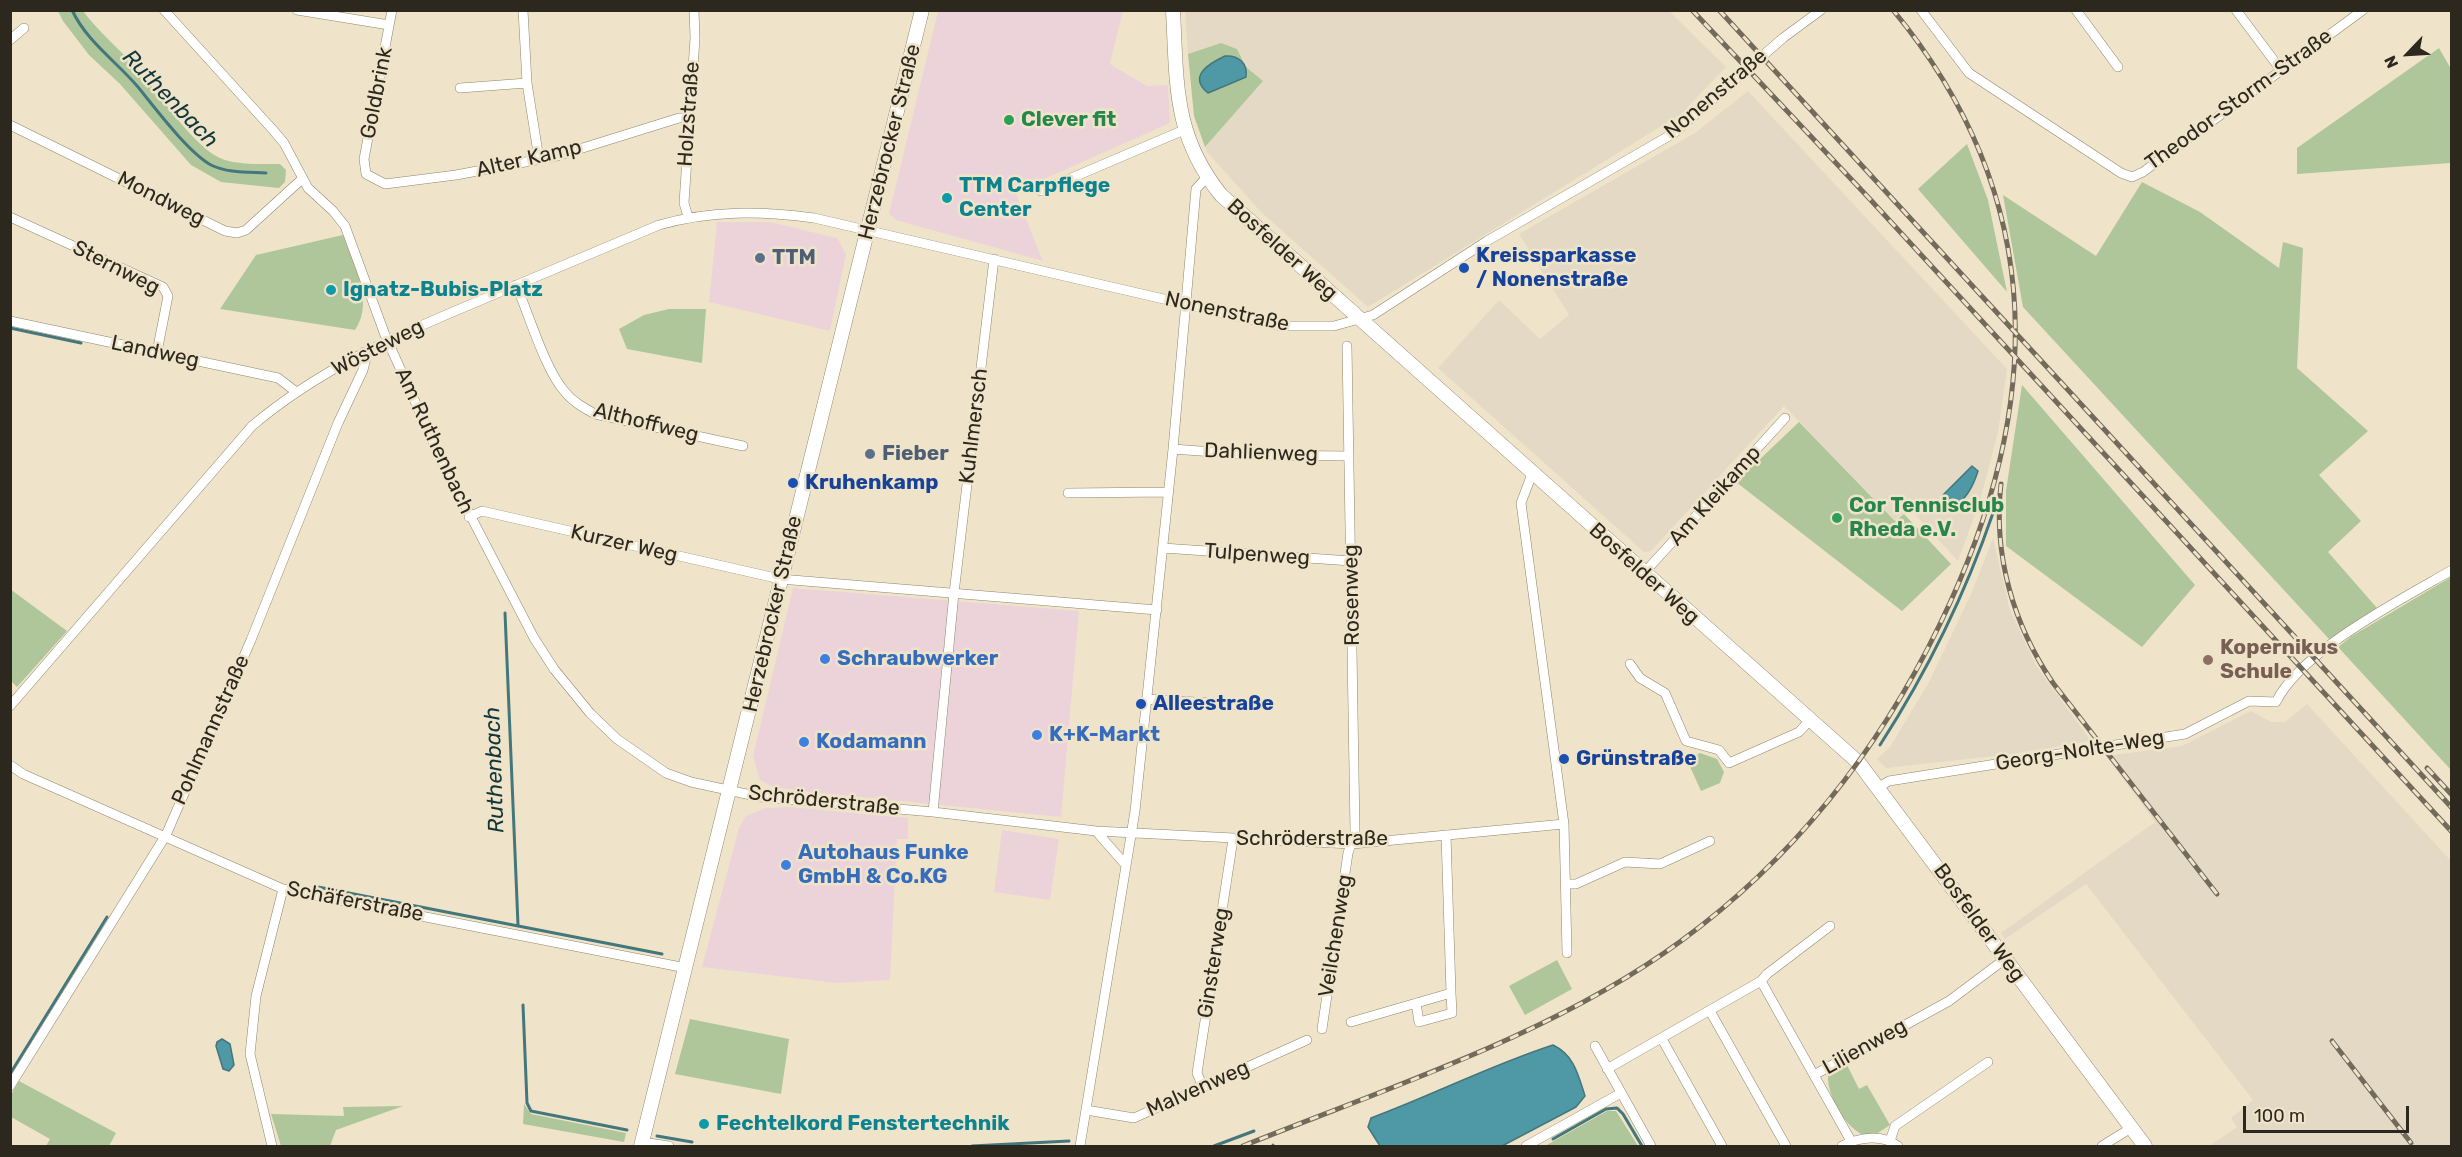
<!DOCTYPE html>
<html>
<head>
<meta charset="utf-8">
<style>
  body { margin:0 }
  #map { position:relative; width:2462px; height:1157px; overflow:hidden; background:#efe4c9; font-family:Rubik,sans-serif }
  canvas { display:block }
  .frame { position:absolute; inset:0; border:12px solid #2c281e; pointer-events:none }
  .north { position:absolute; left:2378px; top:24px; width:60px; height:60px; -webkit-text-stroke:4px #efe4c9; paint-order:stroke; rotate:245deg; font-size:16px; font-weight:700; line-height:24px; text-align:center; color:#2c281e }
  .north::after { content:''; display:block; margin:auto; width:21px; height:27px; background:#2c281e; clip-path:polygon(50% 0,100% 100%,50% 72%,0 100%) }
  .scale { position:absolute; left:2243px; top:1106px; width:166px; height:27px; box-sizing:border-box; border:3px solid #2c281e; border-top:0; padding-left:8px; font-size:18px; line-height:21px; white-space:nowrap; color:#2c281e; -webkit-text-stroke:4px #efe4c9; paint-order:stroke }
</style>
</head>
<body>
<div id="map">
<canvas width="2462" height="1157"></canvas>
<div class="frame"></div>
<div class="north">N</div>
<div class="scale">100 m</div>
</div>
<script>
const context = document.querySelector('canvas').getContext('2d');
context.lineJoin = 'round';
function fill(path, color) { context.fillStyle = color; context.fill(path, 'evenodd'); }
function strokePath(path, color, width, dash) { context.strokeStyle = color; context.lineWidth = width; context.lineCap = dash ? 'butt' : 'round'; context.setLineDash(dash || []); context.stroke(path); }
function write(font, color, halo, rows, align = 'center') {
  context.font = font + ' Rubik,sans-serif'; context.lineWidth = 5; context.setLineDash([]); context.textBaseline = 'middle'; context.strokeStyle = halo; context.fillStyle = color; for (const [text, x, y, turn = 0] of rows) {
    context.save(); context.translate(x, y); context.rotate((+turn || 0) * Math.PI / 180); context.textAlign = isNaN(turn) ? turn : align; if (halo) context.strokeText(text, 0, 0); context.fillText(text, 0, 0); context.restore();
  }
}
fill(new Path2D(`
  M938 11H1123L1110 64 1147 86 1168 85 1170 123 1015 192 1043 261 896 220 889 214Z
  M717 222H770L837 238 846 254 830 331 709 302Z
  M793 588 1079 611 1061 817 810 792 773 787 760 780 753 756Z
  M790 807 908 818V839H897L890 980 836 983 702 967 739 828 746 816 766 808Z
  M1002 830 1059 839 1050 900 994 892Z`), '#ecd3da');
fill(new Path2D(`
  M1185 11H1669L1726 67 1681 114 1368 307 1262 213 1207 152 1205 147 1263 81 1246 67 1237 49 1221 43 1188 54Z
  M1748 91 2007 369 1998 432 1980 501 1958 561 1909 508 1895 520 1784 406 1651 551 1644 552 1438 368 1499 300 1540 339 1569 315 1519 234 1695 133Z
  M1993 538 2009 607 2027 647 2037 667 2091 741 2012 754 1886 768 1877 759 1890 747 1929 682 1971 594Z
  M2307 704 2451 861V1146H2209L2237 1127 2231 1118 2253 1100 2086 884 2005 939 2001 933 2155 822 2106 756 2182 746 2251 711 2271 722H2285Z`), '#e4d9c5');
fill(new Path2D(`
  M58 11H83C99 32 118 48 136 67 158 91 195 151 225 160 243 165 262 164 280 164L286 170 285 182 279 188 221 182 191 165 120 84 89 55 63 21Z
  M1221 43 1237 49 1246 67 1263 81 1205 147 1194 116 1188 54Z
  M2439 48 2451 69V163L2297 174V148Z
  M1967 144 1988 200 2007 292 1918 189Z
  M2142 182 2200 212 2279 268 2283 242 2303 248 2297 368 2368 431 2319 475 2361 521 2328 552 2377 608 2329 639 2023 307 2003 195 2096 256Z
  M343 235C353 264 375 301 355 330L220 309 256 255Z
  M669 309H706L702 363 627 349 619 329 644 315Z
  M2022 385 2195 585 2142 647 2006 546V491Z
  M1799 422 1895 521 1904 514 1951 564 1902 611 1736 482Z
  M2451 577V770L2338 647 2352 636Z
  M10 589 67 631 17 687 11 681Z
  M1700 753 1717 759 1724 772 1720 783 1701 791 1687 760Z
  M1557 960 1572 989 1525 1015 1509 986Z
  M690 1019 789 1039 781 1094 675 1074Z
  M1847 1065 1859 1089 1867 1085 1890 1125C1882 1130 1873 1138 1864 1135 1845 1128 1827 1095 1828 1076Z
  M19 1081 116 1133 109 1146H46L50 1139 11 1117V1095Z
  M524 1104 531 1114 626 1133 624 1142 523 1124Z
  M403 1106 336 1130 330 1146H281L271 1114 344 1116 343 1107Z
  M1607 1111H1616L1638 1146H1545Z`), '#afc59a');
const water = new Path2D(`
  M1225 56C1238 55 1248 63 1246 77L1208 93C1187 76 1210 63 1225 56Z
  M1972 466 1978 471C1974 484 1965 504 1950 507L1942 496Z
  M222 1039 230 1044 234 1065 229 1071 223 1069 216 1046 217 1042Z
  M1553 1045C1574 1055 1578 1074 1585 1096L1576 1107 1502 1146H1380L1368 1127 1371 1118C1433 1095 1491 1065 1553 1045Z`);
fill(water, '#4e99a5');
strokePath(water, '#44777c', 1.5);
strokePath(new Path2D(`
  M72 10C87 42 116 61 138 87 156 109 187 151 211 165 227 173 248 172 266 173
  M10 328 81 343
  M505 613 518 925
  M1880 745C1927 672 1965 595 1993 513
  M318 887 662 954
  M523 1005 527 1103 531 1111 627 1130
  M10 1074 107 917
  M657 1136 692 1142
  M1553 1139 1606 1109 1617 1108 1623 1114 1642 1146
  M1273 1145V1146
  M972 1146 1069 1141
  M1214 1146 1254 1131`), '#44777c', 3);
const street = new Path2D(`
  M164 10 273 130 284 143 308 188 333 211 345 226 385 335 441 459 534 638 554 669 590 713 617 739 666 773 691 782 760 797 933 812 1096 831 1352 844 1564 824
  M297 10 389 25
  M392 10 364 159 366 174 385 184 456 175 557 156 679 118H690
  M523 10 527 83 539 159
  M1921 10 1969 73 2121 173 2132 177 2143 172 2363 10
  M2076 10 2118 67
  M2236 10 2281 70
  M10 40 24 28
  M460 88 527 83
  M10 125 225 231 237 233 246 230 302 179
  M1041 191 1184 130
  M10 217 163 287 168 296 157 352
  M688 217 684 203 695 38 694 10
  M516 285C529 314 545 370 565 392 573 402 584 408 595 414L743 446
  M10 321 278 378 295 391
  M1173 449 1253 455 1349 456
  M1532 474 1521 503 1564 824 1567 953
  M1068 493 1168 492
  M469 517 482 511 780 579 1157 610
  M1163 548 1351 561
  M1644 573 1785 418
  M1630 664 1640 678 1665 693 1686 741 1719 750 1729 763 1799 732 1809 721
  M1146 699 1244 705
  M10 706 252 426C318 370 395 336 474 303 535 277 597 251 659 225 712 210 760 211 814 218L1280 326H1334L1373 315 1487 241 1674 133 1783 38 1821 10
  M10 765 23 774 283 889 686 968
  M1879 787 1889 781 2185 734 2249 701 2276 702C2302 650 2400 600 2452 570
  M933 812 954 593 994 259
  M1096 831 1124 863
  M1567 884H1576L1625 862 1660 864 1710 841
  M1761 981 1851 1141
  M1416 1003 1419 1022 1452 1013 1451 993
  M1710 1011 1786 1146
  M1351 1022 1451 993 1446 835
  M1322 1029 1348 853 1355 832 1347 346
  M1662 1039 1722 1146
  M1595 1046 1651 1146
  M1607 1069 1761 981 1767 974 1830 926
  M1814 1075 1949 1001 2005 959
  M10 1086 166 835 251 640 338 423 363 370 366 358 364 352
  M1203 1087 1197 1073 1233 839
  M1086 1110 1134 1118 1307 1040
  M1890 1141 1895 1126 1988 1062
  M642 1142 669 1146
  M272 1146 250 1054 256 996 283 889
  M1080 1146 1135 811 1173 449 1196 189 1207 177
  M1526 1146 1621 1093
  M1842 1146C1859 1137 1882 1134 1898 1146
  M2102 1146 2131 1128`);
const secondary = new Path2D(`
  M1173 10C1177 84 1173 135 1221 195L1859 763 2145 1146
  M641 1146C735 768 831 390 922 10`);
strokePath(street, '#8f856d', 10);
strokePath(secondary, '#8f856d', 15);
strokePath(street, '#fff', 9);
strokePath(secondary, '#fff', 14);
const rail = new Path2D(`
  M1692 10 1867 196 2452 832
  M1719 10 2452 808
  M2001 484C1993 555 2013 624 2053 683L2217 894
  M2427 768 2452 795
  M2332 1041 2411 1143
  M1243 1146C1389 1087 1553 1035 1681 941 1793 859 1879 750 1940 624 2044 410 2051 201 1893 10`);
strokePath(rail, '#726b5b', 5);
strokePath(rail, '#efe4c9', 3, [9]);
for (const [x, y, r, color] of [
  [1009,120,6,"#2e9e5b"],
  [947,198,6,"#0f9aa8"],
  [760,258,6,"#5c6f8a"],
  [1464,268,6,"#1a4fb4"],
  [331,290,6,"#0f9aa8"],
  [870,454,6,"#5c6f8a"],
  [793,483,6,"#1a4fb4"],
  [1837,518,6,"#2e9e5b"],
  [825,659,6,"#3f7fe0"],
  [2208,660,6,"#8d6e63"],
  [1141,704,6,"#1a4fb4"],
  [1037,735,6,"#3f7fe0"],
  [804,742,6,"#3f7fe0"],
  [1564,759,6,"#1a4fb4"],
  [786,865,6,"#3f7fe0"],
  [704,1124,6,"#0f9aa8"]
]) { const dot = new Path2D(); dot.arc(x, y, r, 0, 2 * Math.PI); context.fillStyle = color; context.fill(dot); strokePath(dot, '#efe4c9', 2); }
write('21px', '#2c281e', '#efe4c9', [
  ["Goldbrink",377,93,-79],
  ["Nonenstraße",1716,94,-40],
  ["Theodor-Storm-Straße",2239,100,-36],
  ["Holzstraße",689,114,-86],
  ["Herzebrocker Straße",890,142,-76],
  ["Alter Kamp",529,159,-13],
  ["Mondweg",161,199,27],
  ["Bosfelder Weg",1282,250,42],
  ["Sternweg",116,268,27],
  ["Nonenstraße",1227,312,12],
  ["Wösteweg",378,348,-27],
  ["Landweg",155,352,12],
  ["Althoffweg",646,423,14],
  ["Kuhlmersch",974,426,-83],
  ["Am Ruthenbach",434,441,65],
  ["Dahlienweg",1261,453,2],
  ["Am Kleikamp",1715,496,-48],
  ["Kurzer Weg",624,544,13],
  ["Tulpenweg",1257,555,4],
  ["Bosfelder Weg",1644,574,42],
  ["Rosenweg",1352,595,-91],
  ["Herzebrocker Straße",773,614,-77],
  ["Pohlmannstraße",211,730,-66],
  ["Georg-Nolte-Weg",2080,751,-9],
  ["Schröderstraße",824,801,6],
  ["Schröderstraße",1312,839],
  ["Schäferstraße",355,902,11],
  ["Bosfelder Weg",1979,923,54],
  ["Veilchenweg",1336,936,-81],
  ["Ginsterweg",1214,963,-81],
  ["Lilienweg",1865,1047,-29],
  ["Malvenweg",1198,1089,-24]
]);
write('bold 21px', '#27864d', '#efe4c9', [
  ["Clever fit",1021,120],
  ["Cor Tennisclub",1849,506],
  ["Rheda e.V.",1849,530]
], 'left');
write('bold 21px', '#0d838f', '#efe4c9', [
  ["TTM Carpflege",959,186],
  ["Center",959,210],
  ["Ignatz-Bubis-Platz",343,290],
  ["Fechtelkord Fenstertechnik",716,1124]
], 'left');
write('bold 21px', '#164399', '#efe4c9', [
  ["Kreissparkasse",1476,256],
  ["/ Nonenstraße",1476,280],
  ["Kruhenkamp",805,483],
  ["Alleestraße",1153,704],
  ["Grünstraße",1576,759]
], 'left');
write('bold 21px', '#4e5e75', '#efe4c9', [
  ["TTM",772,258],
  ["Fieber",882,454]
], 'left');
write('bold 21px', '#785e54', '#efe4c9', [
  ["Kopernikus",2220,648],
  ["Schule",2220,672]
], 'left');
write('bold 21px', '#366cbe', '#efe4c9', [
  ["Schraubwerker",837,659],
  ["K+K-Markt",1049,735],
  ["Kodamann",816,742],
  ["Autohaus Funke",798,853],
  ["GmbH & Co.KG",798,877]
], 'left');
write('italic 22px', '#11373c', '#efe4c9', [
  ["Ruthenbach",170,99,46],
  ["Ruthenbach",495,770,-92]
]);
</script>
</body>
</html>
